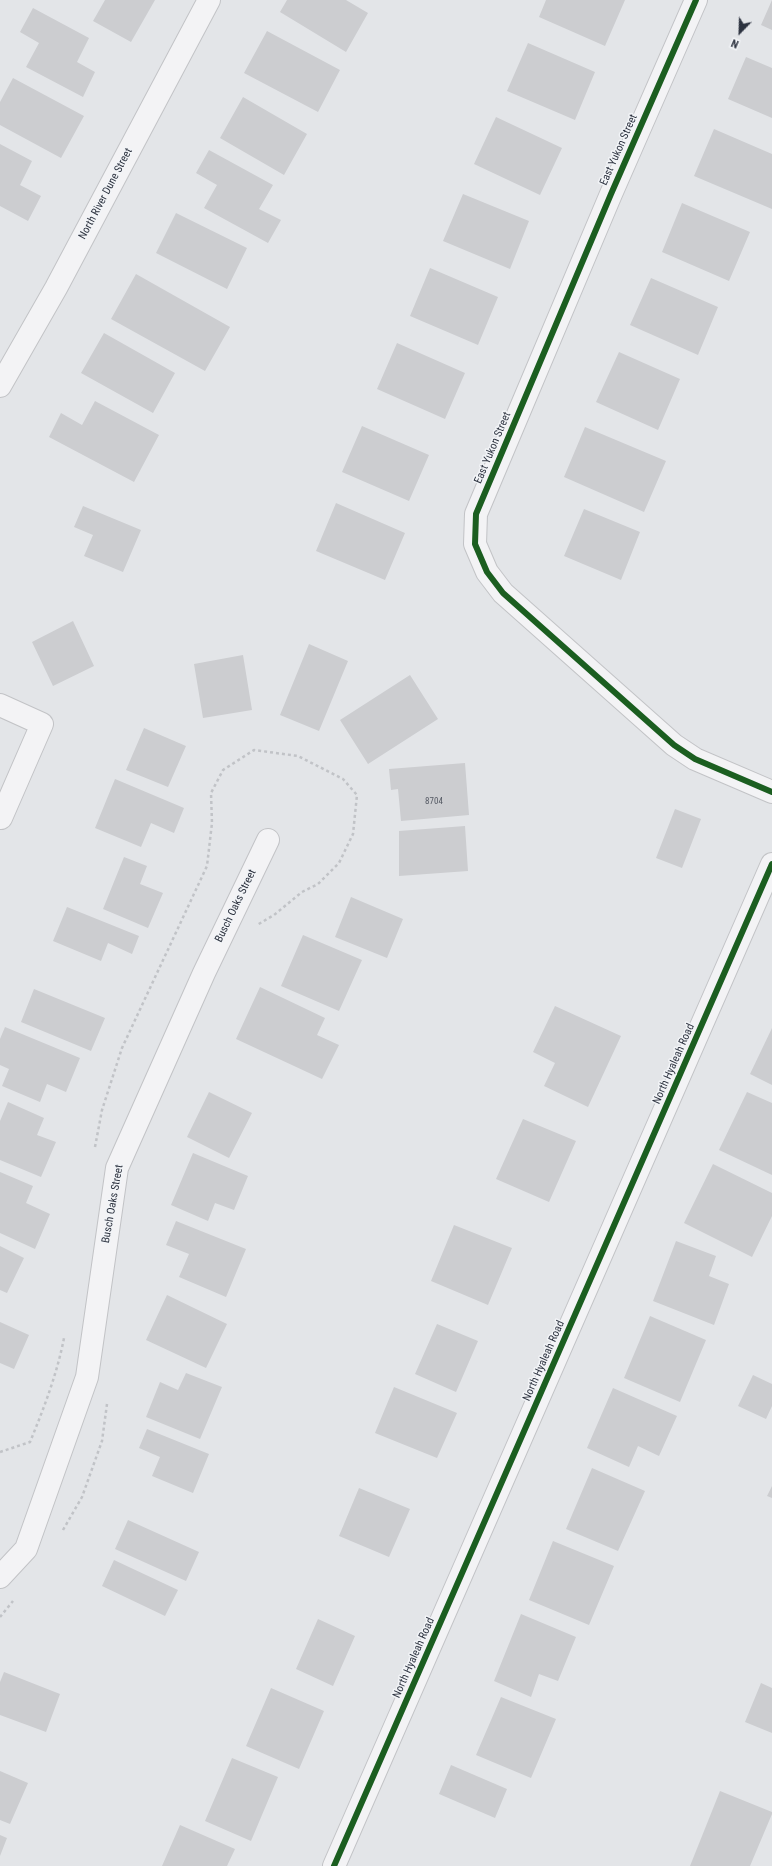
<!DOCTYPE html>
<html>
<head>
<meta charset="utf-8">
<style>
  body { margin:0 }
  #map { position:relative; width:772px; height:1866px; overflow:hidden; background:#e3e5e8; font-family:"Roboto Condensed",sans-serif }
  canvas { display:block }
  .north { position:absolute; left:720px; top:12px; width:40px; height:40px; -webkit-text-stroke:3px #f2f4f7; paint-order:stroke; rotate:203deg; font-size:11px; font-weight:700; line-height:16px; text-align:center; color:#2c323f }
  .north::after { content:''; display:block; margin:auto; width:14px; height:18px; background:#2c323f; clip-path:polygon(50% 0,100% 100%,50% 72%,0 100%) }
</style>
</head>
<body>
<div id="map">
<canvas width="772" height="1866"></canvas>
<div class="north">N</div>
</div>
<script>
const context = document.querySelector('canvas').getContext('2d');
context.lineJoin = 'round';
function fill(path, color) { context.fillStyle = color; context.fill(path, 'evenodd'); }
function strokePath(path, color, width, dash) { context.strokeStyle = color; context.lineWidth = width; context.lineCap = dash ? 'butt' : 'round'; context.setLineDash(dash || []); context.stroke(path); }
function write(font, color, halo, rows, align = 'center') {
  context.font = font + ' "Roboto Condensed",sans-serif'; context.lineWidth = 3; context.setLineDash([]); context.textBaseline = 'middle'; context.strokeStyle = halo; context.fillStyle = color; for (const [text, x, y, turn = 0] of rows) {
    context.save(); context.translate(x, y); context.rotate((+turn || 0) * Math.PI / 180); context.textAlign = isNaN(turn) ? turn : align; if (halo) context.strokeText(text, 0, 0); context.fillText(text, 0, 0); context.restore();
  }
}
fill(new Path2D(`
  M105 0H155L131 42 93 21Z
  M287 0H346L368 13 346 52 280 12Z
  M546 0H625L605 46 539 17Z
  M772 0V30L761 25Z
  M33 8 89 38 77 62 95 72 83 97 26 67 39 43 20 32Z
  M267 31 340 70 318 112 244 73Z
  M528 43 595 72 575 120 507 91Z
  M746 57 772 68V118L728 99Z
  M13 78 84 116 61 158 0 125V102Z
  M243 97 307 134 284 175 220 138Z
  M496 117 562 148 540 195 474 164Z
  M714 129 772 154V209L694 176Z
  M0 144 32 161 20 185 41 196 28 221 0 206Z
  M209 150 273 185 259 209 281 220 268 243 204 208 217 185 196 173Z
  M463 194 529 221 510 269 443 241Z
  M682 203 750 232 729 281 662 252Z
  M176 213 247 248 227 289 156 253Z
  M430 268 498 297 478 345 410 316Z
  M136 274 230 327 205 371 111 319Z
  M651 278 718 307 698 355 630 325Z
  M104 333 175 373 153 413 81 373Z
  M397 343 465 373 445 419 377 389Z
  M619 352 680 379 658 430 596 402Z
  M95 401 159 435 134 482 49 437 61 413 82 425Z
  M362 426 429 455 409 501 342 472Z
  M585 427 666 461 644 512 564 477Z
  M336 503 405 533 385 580 316 551Z
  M83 506 141 530 123 572 84 556 93 535 74 527Z
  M584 509 640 532 621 580 564 556Z
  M73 621 94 666 53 686 32 642Z
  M309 644 348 661 319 731 280 715Z
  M243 655 252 710 203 718 194 664Z
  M410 675 438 719 368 764 340 720Z
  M144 728 186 746 168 787 126 770Z
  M465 763 469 815 401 821 398 789 391 790 389 769Z
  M115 779 184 808 174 833 151 823 141 847 95 828Z
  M675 809 701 819 682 868 656 858Z
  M465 826 468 871 399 876V831Z
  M124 857 147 866 140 884 163 893 148 928 103 909Z
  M351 897 403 919 387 958 335 937Z
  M67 907 139 936 132 954 108 943 101 961 53 941Z
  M303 935 362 960 339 1011 281 986Z
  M260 987 325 1018 317 1035 339 1045 322 1079 236 1039Z
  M34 989 105 1018 91 1051 21 1022Z
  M555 1006 621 1036 588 1107 544 1086 555 1063 533 1052Z
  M5 1027 80 1058 66 1092 47 1084 40 1102 2 1086 9 1069 0 1065V1039Z
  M772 1028V1085L750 1074Z
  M209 1092 252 1113 229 1158 187 1137Z
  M747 1092 772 1103V1175L719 1150Z
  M8 1102 44 1118 37 1135 56 1142 41 1177 0 1160V1121Z
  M523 1119 576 1141 549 1202 496 1179Z
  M193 1153 248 1176 234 1210 215 1203 208 1221 171 1205Z
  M713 1164 772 1193V1216L752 1257 684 1223Z
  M0 1172 33 1186 26 1203 50 1214 35 1249 0 1233Z
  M176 1221 246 1249 226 1297 179 1277 189 1254 166 1245Z
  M454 1225 512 1248 488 1305 431 1281Z
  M676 1241 716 1256 709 1276 729 1284 714 1325 653 1301Z
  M0 1246 24 1258 7 1293 0 1290Z
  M167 1295 227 1324 206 1368 146 1340Z
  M650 1316 706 1340 680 1402 624 1378Z
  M0 1322 29 1335 14 1369 0 1363Z
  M437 1324 478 1341 456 1392 415 1374Z
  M186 1373 222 1387 200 1439 146 1417 160 1382 178 1390Z
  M753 1375 772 1384V1406L766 1419 738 1406Z
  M394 1387 457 1413 437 1458 375 1433Z
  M613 1388 677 1416 659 1456 638 1446 629 1467 587 1448Z
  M147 1429 209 1454 193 1493 152 1476 160 1457 139 1448Z
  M592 1468 645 1491 618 1551 566 1529Z
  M772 1486V1498L767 1496Z
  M359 1488 410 1509 389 1557 339 1536Z
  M128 1520 199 1552 186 1581 115 1549Z
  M553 1541 614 1566 589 1625 529 1600Z
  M114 1560 178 1590 165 1616 102 1586Z
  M521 1614 576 1637 558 1681 539 1674 531 1697 494 1681Z
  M318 1619 355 1636 333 1686 296 1669Z
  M4 1672 60 1694 46 1732 0 1715V1682Z
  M761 1683 772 1688V1733L745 1722Z
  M271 1688 324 1711 299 1769 246 1746Z
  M501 1697 556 1719 531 1778 476 1755Z
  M232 1758 278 1777 251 1841 205 1821Z
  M451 1765 507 1789 495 1818 439 1794Z
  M0 1771 28 1783 10 1824 0 1820Z
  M720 1791 772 1812V1814L750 1866H690Z
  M180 1825 235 1849 227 1866H162Z
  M0 1835 7 1838 0 1856Z`), '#cccdd0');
const minor = new Path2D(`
  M696 0 611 194 476 514 475 544 487 572 503 593 674 745 695 759 772 792
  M0 386 56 288 209 0
  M0 705 42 724 1 818
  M0 1577 26 1549 87 1377 117 1168 204 973 268 840
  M334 1866 772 864`);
strokePath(minor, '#c2c3c6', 24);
strokePath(new Path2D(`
  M95 1147 102 1110 122 1048 207 866 212 823 211 793 223 770 254 750 298 756 343 779 357 795 353 834 339 863 318 884 302 892 274 915 257 925
  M0 1452 30 1442C44 1408 57 1374 64 1338
  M63 1530 82 1497 102 1441 107 1404
  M0 1617 13 1601`), '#c1c3c7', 2.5, [3, 3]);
strokePath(minor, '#f3f3f5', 22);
strokePath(new Path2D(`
  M696 0 611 194 476 514 475 544 487 572 503 593 674 745 695 759 772 792
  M334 1866 772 864`), '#1b5e20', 6);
write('9px', '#555a64', null, [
  ["8704",434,802]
]);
write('11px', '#2c323f', '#f2f4f7', [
  ["East Yukon Street",619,150,-66],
  ["North River Dune Street",106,194,-62],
  ["East Yukon Street",493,448,-67],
  ["Busch Oaks Street",236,906,-64],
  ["North Hyaleah Road",674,1064,-66],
  ["Busch Oaks Street",113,1204,-80],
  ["North Hyaleah Road",544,1361,-66],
  ["North Hyaleah Road",414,1658,-66]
]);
</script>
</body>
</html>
